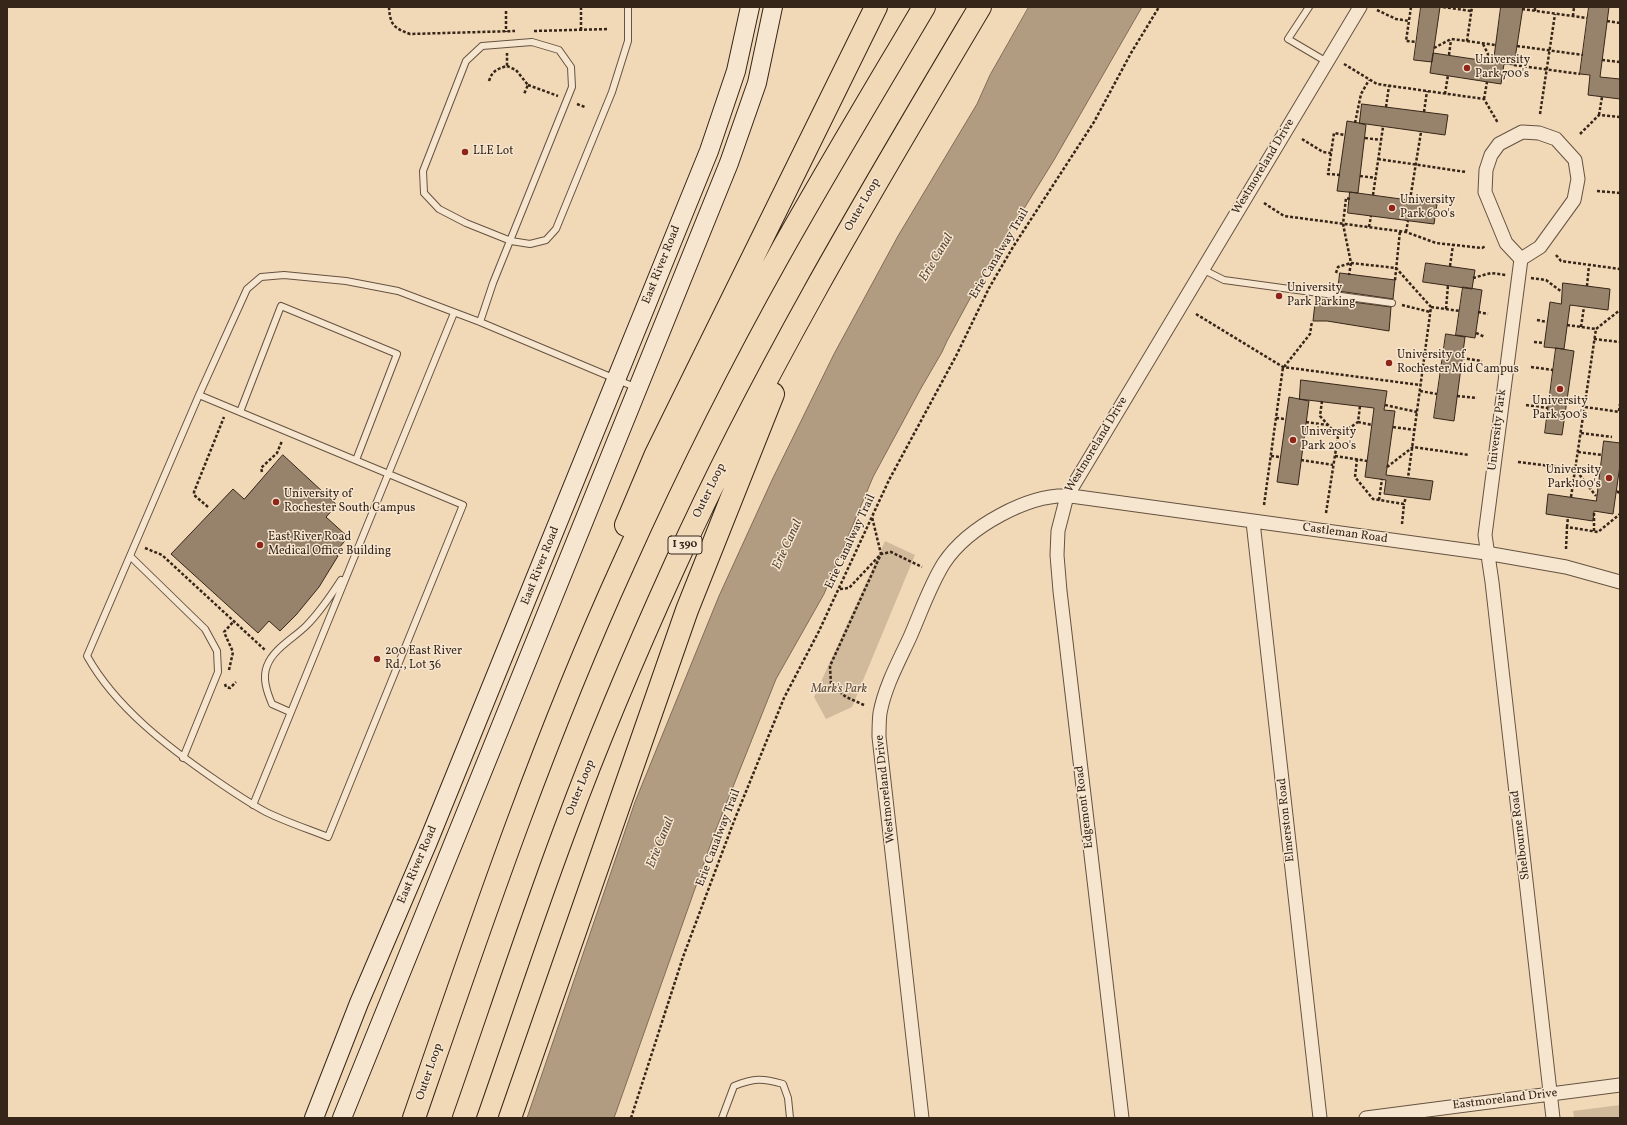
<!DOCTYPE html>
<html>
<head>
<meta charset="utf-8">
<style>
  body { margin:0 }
  #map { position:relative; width:1627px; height:1125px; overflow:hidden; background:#f1d9b7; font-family:Vollkorn,serif }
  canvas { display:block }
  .frame { position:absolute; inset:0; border:8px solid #362519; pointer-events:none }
</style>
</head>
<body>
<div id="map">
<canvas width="1627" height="1125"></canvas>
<div class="frame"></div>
</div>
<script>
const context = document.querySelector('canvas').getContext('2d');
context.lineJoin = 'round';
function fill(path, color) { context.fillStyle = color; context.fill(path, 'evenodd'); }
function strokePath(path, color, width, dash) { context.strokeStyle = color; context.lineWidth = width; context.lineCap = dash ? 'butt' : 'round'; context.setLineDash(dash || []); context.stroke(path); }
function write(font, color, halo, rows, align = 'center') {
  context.font = font + ' Vollkorn,serif'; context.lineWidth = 3; context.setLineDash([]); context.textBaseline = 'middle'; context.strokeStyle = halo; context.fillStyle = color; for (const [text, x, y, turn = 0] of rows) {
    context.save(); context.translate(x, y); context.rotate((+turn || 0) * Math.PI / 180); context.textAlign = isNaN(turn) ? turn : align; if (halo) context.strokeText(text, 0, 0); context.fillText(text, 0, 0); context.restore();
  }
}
fill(new Path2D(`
  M885 541 915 555 852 707 826 719 814 697Z
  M1620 1105V1118H1574L1573 1111Z`), '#d1ba9c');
const water = new Path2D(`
  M1029 7H1142L1054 160 980 280 947 341 942 352 920 390 873 477 824 594 776 679 715 832 614 1118H527L635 802 719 596 772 480 834 354 898 236 977 104 990 75Z`);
fill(water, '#b19c81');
strokePath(water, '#806c57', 1);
const building = new Path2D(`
  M1421 7H1440L1432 62 1414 60Z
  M1501 7H1523L1514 65 1504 64 1501 84 1430 73 1433 53 1493 62Z
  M1589 7H1609L1600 77 1620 79V99L1588 95 1590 75 1580 74Z
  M1362 104 1448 115 1445 135 1359 123 1366 125 1358 193 1337 191 1347 121 1359 123Z
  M1350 192 1437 204 1434 224 1348 213Z
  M1426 263 1475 270 1472 289 1423 282Z
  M1340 273 1395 280 1393 299 1338 291Z
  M1563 283 1610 289 1608 310 1570 305 1564 349 1544 347 1550 302 1561 304Z
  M1463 287 1482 290 1475 338 1456 335Z
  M1337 300 1391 307 1389 331 1327 321H1313L1315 303 1336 306Z
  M1446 334 1465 337 1454 421 1434 418Z
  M1556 348 1574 351 1562 435 1545 433Z
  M1301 380 1387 391 1384 410 1395 411 1386 475 1433 481 1430 500 1384 494 1386 480 1365 477 1374 408 1299 399 1309 401 1298 485 1277 482 1289 397 1299 399Z
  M1604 441 1620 443V465L1613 514 1594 511 1593 521 1546 514 1548 494 1596 501Z
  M283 455 337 505 326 517 348 537 334 554 338 556 319 587 296 615 280 631 269 621 258 633 171 554 233 489 244 499Z`);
fill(building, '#97836b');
strokePath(building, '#362519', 1);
const lane = new Path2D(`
  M1309 7 1288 39 1327 62
  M1202 269 1224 280 1392 303
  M480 322 493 283 572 87 571 67 559 50 532 42 482 46 466 61 423 171 424 193 439 209 466 223 511 241 530 244 546 240 556 229 612 92 628 41V7
  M199 395 463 505 328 837C308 829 286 822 266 812 249 803 233 792 217 781 169 748 116 708 87 656L199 395 247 289 261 277 284 275 346 281 398 291 480 322 637 388
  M240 412 281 306 397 354 356 460
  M130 556 205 629 217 651 218 672 183 758
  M290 712 272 704C267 692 262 678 267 666 273 649 294 638 306 626 320 612 330 597 341 580
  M253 805 454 313
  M722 1118 734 1086C754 1078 762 1078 783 1084L788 1098 790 1118`);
const street = new Path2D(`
  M1521 259 1506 243 1485 192 1486 170 1491 155 1499 144 1522 132 1539 133 1556 139 1575 160 1578 179 1574 200 1540 247 1521 259 1485 535 1492 582 1553 1118
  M1253 522 1320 1118
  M922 1118 879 737C879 729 879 721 880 713 885 686 899 661 910 637 921 612 930 585 944 563 968 527 1029 493 1071 496L1486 553 1566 567 1620 582
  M1122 1118 1060 591 1057 555 1058 531 1067 496 1360 7
  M1366 1118 1620 1085`);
const secondary = new Path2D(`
  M314 1118 359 1003 428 842 709 151 736 71 750 7
  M342 1118 729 163 757 83 773 7`);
const highway = new Path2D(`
  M626 525 656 454 876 7
  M414 1118C478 932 541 745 623 565 670 460 722 357 778 257 825 173 875 90 924 7
  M464 1118C498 1021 530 923 566 827 599 738 636 651 675 565 763 371 872 189 980 7
  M510 1118 687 610 773 394`);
strokePath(lane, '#655240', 8);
strokePath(street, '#655240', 15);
strokePath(secondary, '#362519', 20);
strokePath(highway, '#362519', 24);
strokePath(new Path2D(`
  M389 7C390 25 394 28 410 34L515 31
  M581 7V30
  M1411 7 1406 41 1416 42
  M1443 7 1471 11
  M1522 9 1587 18
  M1377 10 1396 19 1409 21
  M506 11V32
  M1535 11V7
  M1573 16 1574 7
  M1607 21 1620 23
  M534 31 609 29
  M1467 41 1495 45
  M1483 44 1488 54 1487 61
  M1517 46 1583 55
  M1434 48 1451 39 1467 41 1472 7
  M1449 55 1451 40
  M1602 60 1620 62
  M1344 64 1377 84 1484 99 1498 123
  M1514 65 1580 74
  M507 66 516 70 528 85 524 94
  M489 81C492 71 497 69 507 66V53
  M528 85 558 96
  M1445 94 1448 75
  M1484 99 1487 82
  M577 104 585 107
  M1386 107 1389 86
  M1424 112 1427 91
  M1540 114 1555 14
  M1599 115 1602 97
  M1355 123 1361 94 1369 80
  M1580 134 1599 115 1620 117
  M1365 138 1381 140
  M1302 139 1323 152 1331 153
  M1378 159 1466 172
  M1340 175 1328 174 1334 133 1345 135
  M1360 176 1376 178
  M1597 191 1620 193
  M1373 195 1383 127
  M1350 199 1346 198 1343 224 1351 263 1396 268 1431 307 1408 478
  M1410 200 1421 132
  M1264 203 1284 216 1406 232 1436 243 1482 248 1486 246
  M1369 227 1371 216
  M1406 232 1408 221
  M1556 255 1561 261 1620 269
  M1450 266 1453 245
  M1336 273 1338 267 1351 263 1349 275
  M1473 278 1491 273 1506 275
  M1531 278 1546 280 1562 292
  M1395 280 1400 231
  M1587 286 1589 265
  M1402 305 1430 312
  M1431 307 1460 311
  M1446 309 1448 285
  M1478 312 1488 314
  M1196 314 1283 367 1420 385
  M1537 320 1547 322
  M1567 325 1596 329
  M1581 327 1584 307
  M1476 333 1485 337
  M1594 339 1620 342
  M1534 342 1544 343
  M1425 353 1443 356
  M1462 358 1482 361
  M1284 367 1310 334 1312 321
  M1531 367 1553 370
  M1420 391 1437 394
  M1457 396 1477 398
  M1322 401 1320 416 1338 436
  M1385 405 1417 412
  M1526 405 1548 408
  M1585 407 1620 412
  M1619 411 1620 404
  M1276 418 1285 419
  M1306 422 1327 425
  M1358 422 1372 425
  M1393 427 1415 430
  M1581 433 1612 437
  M1578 452 1602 455
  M1271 456 1280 457
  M1335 456 1367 461
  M1357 459 1355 477 1373 499 1404 504 1406 497
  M1301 460 1333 465
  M1518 462 1575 469 1596 496
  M1387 467 1413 447 1469 455
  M262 472 261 468 277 453 282 441
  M1617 491 1620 494
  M1571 497 1596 329 1620 310
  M1379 500 1382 479
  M1264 505 1283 367
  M208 507 194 495V492L224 417
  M1326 513 1338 436 1358 422 1360 406
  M1402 524 1404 504
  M1567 527 1568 517
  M1594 531V511
  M145 548 162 555 265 650
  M1566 549 1567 527 1598 532 1620 514
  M840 589 849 588 881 554 891 552 922 567
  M229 670 233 652 224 632 234 621
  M225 684 226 687 230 688 236 682
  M864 705 846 697 831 685 830 666 881 554 872 517
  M631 1118 683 957 734 821 784 698 819 631 889 480 956 356 989 288 1013 247 1094 122 1131 53 1159 7`), '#362519', 2.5, [3, 2]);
strokePath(lane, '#f6e6d0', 6);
strokePath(street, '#f6e6d0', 13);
strokePath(secondary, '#f6e6d0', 18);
strokePath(highway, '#f1d9b7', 22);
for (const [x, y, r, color] of [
  [1467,68,4,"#8f2418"],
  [465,152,4,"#8f2418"],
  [1392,208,4,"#8f2418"],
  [1279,296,4,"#8f2418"],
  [1389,363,4,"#8f2418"],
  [1560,389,4,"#8f2418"],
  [1293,440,4,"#8f2418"],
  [1609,478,4,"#8f2418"],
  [276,502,4,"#8f2418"],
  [260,545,4,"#8f2418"],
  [377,659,4,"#8f2418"]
]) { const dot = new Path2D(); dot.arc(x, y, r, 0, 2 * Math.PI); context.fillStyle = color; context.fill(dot); strokePath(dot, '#f6e6d0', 1.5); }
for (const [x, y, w] of [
  [685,545,34]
]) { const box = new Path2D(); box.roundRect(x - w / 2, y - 9, w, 18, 3); context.fillStyle = '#f6e6d0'; context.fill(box); strokePath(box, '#362519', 1); }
write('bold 11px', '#362519', null, [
  ["I 390",685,545]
]);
write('12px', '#362519', '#f6e6d0', [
  ["University",1475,61],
  ["Park 700's",1475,75],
  ["LLE Lot",473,152],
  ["University",1400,201],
  ["Park 600's",1400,215],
  ["University",1287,289],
  ["Park Parking",1287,303],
  ["University of",1397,356],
  ["Rochester Mid Campus",1397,370],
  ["University",1560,402,"center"],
  ["Park 300's",1560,416,"center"],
  ["University",1301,433],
  ["Park 200's",1301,447],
  ["University",1601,471,"right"],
  ["Park 100's",1601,485,"right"],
  ["University of",284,495],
  ["Rochester South Campus",284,509],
  ["East River Road",268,538],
  ["Medical Office Building",268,552],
  ["200 East River",385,652],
  ["Rd., Lot 36",385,666]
], 'left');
write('12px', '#362519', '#f6e6d0', [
  ["Westmoreland Drive",1264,167,-59],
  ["Outer Loop",863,205,-60],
  ["Erie Canalway Trail",1000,254,-59],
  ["East River Road",662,265,-68],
  ["University Park",1498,430,-83],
  ["Westmoreland Drive",1097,445,-59],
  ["Outer Loop",710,491,-64],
  ["Castleman Road",1345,534,8],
  ["Erie Canalway Trail",851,542,-65],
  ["East River Road",541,566,-68],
  ["Outer Loop",581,788,-68],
  ["Westmoreland Drive",886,789,-96],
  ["Edgemont Road",1085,807,-97],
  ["Elmerston Road",1287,820,-96],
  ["Shelbourne Road",1521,835,-97],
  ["Erie Canalway Trail",719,838,-69],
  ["East River Road",418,865,-67],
  ["Outer Loop",430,1072,-71],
  ["Eastmoreland Drive",1505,1100,-7]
]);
write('italic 12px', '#5d4a3a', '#f6e6d0', [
  ["Mark's Park",839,690]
]);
write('italic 13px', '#5b4938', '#f6e6d0', [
  ["Erie Canal",937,258,-59],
  ["Erie Canal",788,545,-65],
  ["Erie Canal",661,843,-68]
]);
</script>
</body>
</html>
